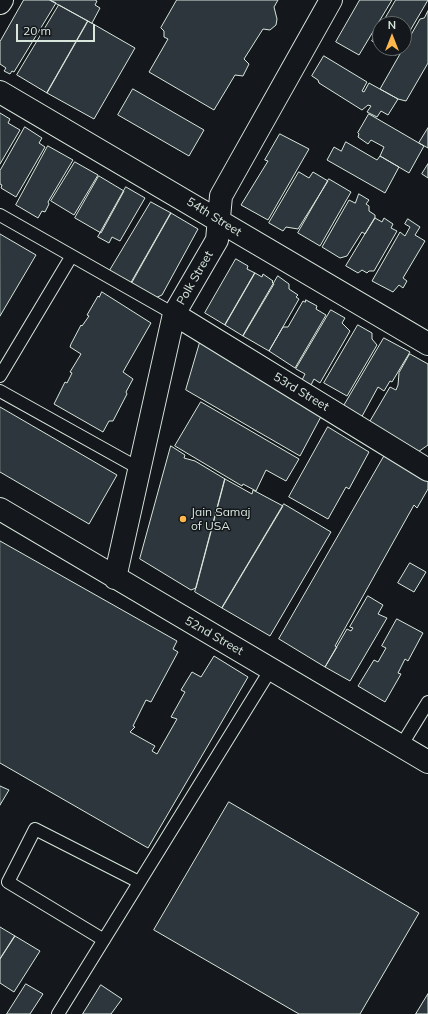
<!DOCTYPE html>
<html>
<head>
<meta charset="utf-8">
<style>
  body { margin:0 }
  #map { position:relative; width:428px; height:1014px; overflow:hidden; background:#14181c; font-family:Mulish,sans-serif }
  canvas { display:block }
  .north { position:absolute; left:372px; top:16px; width:40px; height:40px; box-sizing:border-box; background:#14181c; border:1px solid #626a69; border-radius:50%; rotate:0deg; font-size:11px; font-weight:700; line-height:16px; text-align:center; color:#d8e6dc }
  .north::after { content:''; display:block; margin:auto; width:14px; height:18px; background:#ffb74d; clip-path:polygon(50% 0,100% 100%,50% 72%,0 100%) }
  .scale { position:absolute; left:16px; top:24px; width:79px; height:18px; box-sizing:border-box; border:2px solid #d8e6dc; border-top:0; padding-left:5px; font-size:12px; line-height:14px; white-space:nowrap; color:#d8e6dc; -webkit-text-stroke:3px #14181c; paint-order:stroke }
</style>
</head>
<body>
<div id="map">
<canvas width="428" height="1014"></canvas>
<div class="north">N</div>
<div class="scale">20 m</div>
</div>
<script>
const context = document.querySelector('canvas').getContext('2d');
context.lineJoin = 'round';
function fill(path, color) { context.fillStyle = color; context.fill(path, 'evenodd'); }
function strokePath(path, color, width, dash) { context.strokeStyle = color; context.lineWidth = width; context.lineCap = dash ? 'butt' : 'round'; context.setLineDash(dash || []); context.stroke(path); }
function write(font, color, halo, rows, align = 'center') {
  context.font = font + ' Mulish,sans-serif'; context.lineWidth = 3; context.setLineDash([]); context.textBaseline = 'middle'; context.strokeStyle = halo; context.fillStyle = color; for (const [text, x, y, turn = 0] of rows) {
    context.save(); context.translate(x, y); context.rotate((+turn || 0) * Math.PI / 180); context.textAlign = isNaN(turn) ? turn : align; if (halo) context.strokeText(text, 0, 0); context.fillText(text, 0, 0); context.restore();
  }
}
const building = new Path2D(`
  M24 0H50L56 3 14 72 12 71 10 74 4 71 6 68 0 64V42Z
  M50 0H95L97 1 95 5 100 8 92 23Z
  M177 0H278L274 7 277 19 276 25 270 30 263 29 244 59 249 64 243 76 235 75 214 110 149 72 168 39 164 37V31L161 28Z
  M360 0H392L359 55 336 42Z
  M396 0H428L404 41V24H382Z
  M59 5 88 21 47 93 17 75Z
  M428 11V63L406 101 398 99 380 89 420 19 424 18Z
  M88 21 135 48 94 119 47 93Z
  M380 27V46L372 41Z
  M384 48H400L396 55Z
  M324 56 367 82 362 91 364 92 369 83 398 99 388 115 381 111 377 117 367 112 371 106 368 105 362 110 319 83 318 80 312 76Z
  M133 89 204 130 189 156 118 115Z
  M0 113 10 119 8 123 20 130 0 164Z
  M369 114 424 146 409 173 380 156 384 147 371 140 368 144 358 137 359 134 358 133Z
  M25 127 42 138 39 143 45 147 16 197 1 188 2 185 0 184V171Z
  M428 128V148L419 143Z
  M280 134 309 149 268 220 241 205 268 161 265 160Z
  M346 142 377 160 380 156 399 167 385 193 327 160 334 147 341 151Z
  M48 146 73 160 48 202 49 204 45 212 42 211 38 218 16 205Z
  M75 162 98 175 74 215 51 201Z
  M428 164V178L422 174Z
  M299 172 309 178 313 172 328 181 298 229 286 227 283 231 269 223Z
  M99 176 124 191 101 233 75 218Z
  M329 179 351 192 320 246 298 233Z
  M126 187 145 198 120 241 112 237 109 243 98 237Z
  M359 194 369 200 366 204 369 206V211L375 215V218L365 234 362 232 347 256 340 258 322 247 349 200 355 203Z
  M151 202 171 213 131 284 109 272Z
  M171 213 198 229 162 295 153 299 130 285Z
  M375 218 382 222 384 218 393 224 391 228 397 231 374 271H369L367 273 362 270 358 273 346 266Z
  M408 219 420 227 415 235 425 241 403 278 407 281 403 288 399 285 393 292 372 281 400 232 405 236 410 227 405 224Z
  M0 234 36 255 0 316Z
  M236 259 248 266 247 269 255 273 225 325 205 313Z
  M255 273 262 277 263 274 273 281 272 282 274 284 243 336 225 325Z
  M278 276 289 284V289L298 295 296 297 299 299 269 351 243 336Z
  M102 292 151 323 123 372 133 379 126 392 127 394 113 421H109L103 432 54 404 65 382 67 383 72 373 70 372 81 354 70 347 71 344 81 325 82 326 89 316 87 315 98 296 99 297Z
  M306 300 317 306 316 309 326 315 295 368 269 351 283 327H288L303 301 305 302Z
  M331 310 345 318 342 323 350 331 320 383 314 379 311 385 302 380 305 374 296 369Z
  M358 325 372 333V339L377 345 347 396 324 383Z
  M384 338 410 352 392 382 390 381 384 391 378 387 360 420 342 409Z
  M201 339 324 411 300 456 186 390Z
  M410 354 428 364V445L418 452 371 425 370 421 390 387 396 390 398 385 399 373Z
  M201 402 299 459 286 481 266 470 256 491 243 484 242 486 175 446Z
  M0 407 117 475 89 524 0 472Z
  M328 427 369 452 349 489 346 487 328 519 289 497Z
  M171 446 185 455 184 458 195 461 225 479 196 588 191 590 140 559Z
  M386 453 428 477V489L417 508 414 505 335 646 337 647 325 667 279 639Z
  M225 479 252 494 253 490 283 506 222 608 195 592Z
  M284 504 331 532 270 636 222 608Z
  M0 541 177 641 173 649 178 652 151 702 146 700 133 726 135 727 130 732 155 746 152 751 157 754 177 719 171 717 185 692 181 690 192 672 201 677 214 656 248 677 148 848 0 763Z
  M410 563 426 572 414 592 398 583Z
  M368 596 383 605 378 614 387 618 350 681 325 667 347 629 351 631 353 628 350 627Z
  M397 619 423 633 408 661 405 659 398 673 401 674 385 702 358 686 374 660 378 662 386 648 382 646Z
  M0 786 9 790 0 805Z
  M229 802 419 913 360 1014H299L154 930Z
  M0 927 15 936 0 959Z
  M15 936 40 951 14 992 0 983V959Z
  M26 984 43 994 30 1014H7Z
  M101 985 122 999 111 1014H83Z
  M428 994V1014H416Z`);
fill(building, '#2c363c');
strokePath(building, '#d8e6dc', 1);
const lane = new Path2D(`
  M0 215 174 314
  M0 376 71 257
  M0 391 140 469
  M401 746 428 702
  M104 940 8 882 35 829 139 882
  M58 1014 271 669`);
const street = new Path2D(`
  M0 3 2 0
  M0 92 428 344
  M174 314 428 470
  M0 509 428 762
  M115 578 174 314 217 240 221 196 331 0`);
strokePath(lane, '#d8e6dc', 14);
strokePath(street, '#d8e6dc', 24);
strokePath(lane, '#14181c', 12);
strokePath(street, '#14181c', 22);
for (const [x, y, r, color] of [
  [183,519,4,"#ffb74d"]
]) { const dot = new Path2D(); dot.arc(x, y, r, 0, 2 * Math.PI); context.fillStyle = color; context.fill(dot); strokePath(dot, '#14181c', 1.5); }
write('12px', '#d8e6dc', '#14181c', [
  ["54th Street",214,217,32],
  ["Polk Street",195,278,-60],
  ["53rd Street",301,392,31],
  ["52nd Street",214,636,30]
]);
write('12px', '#d8e6dc', '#14181c', [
  ["Jain Samaj",191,512],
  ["of USA",191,526]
], 'left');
</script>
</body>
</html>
